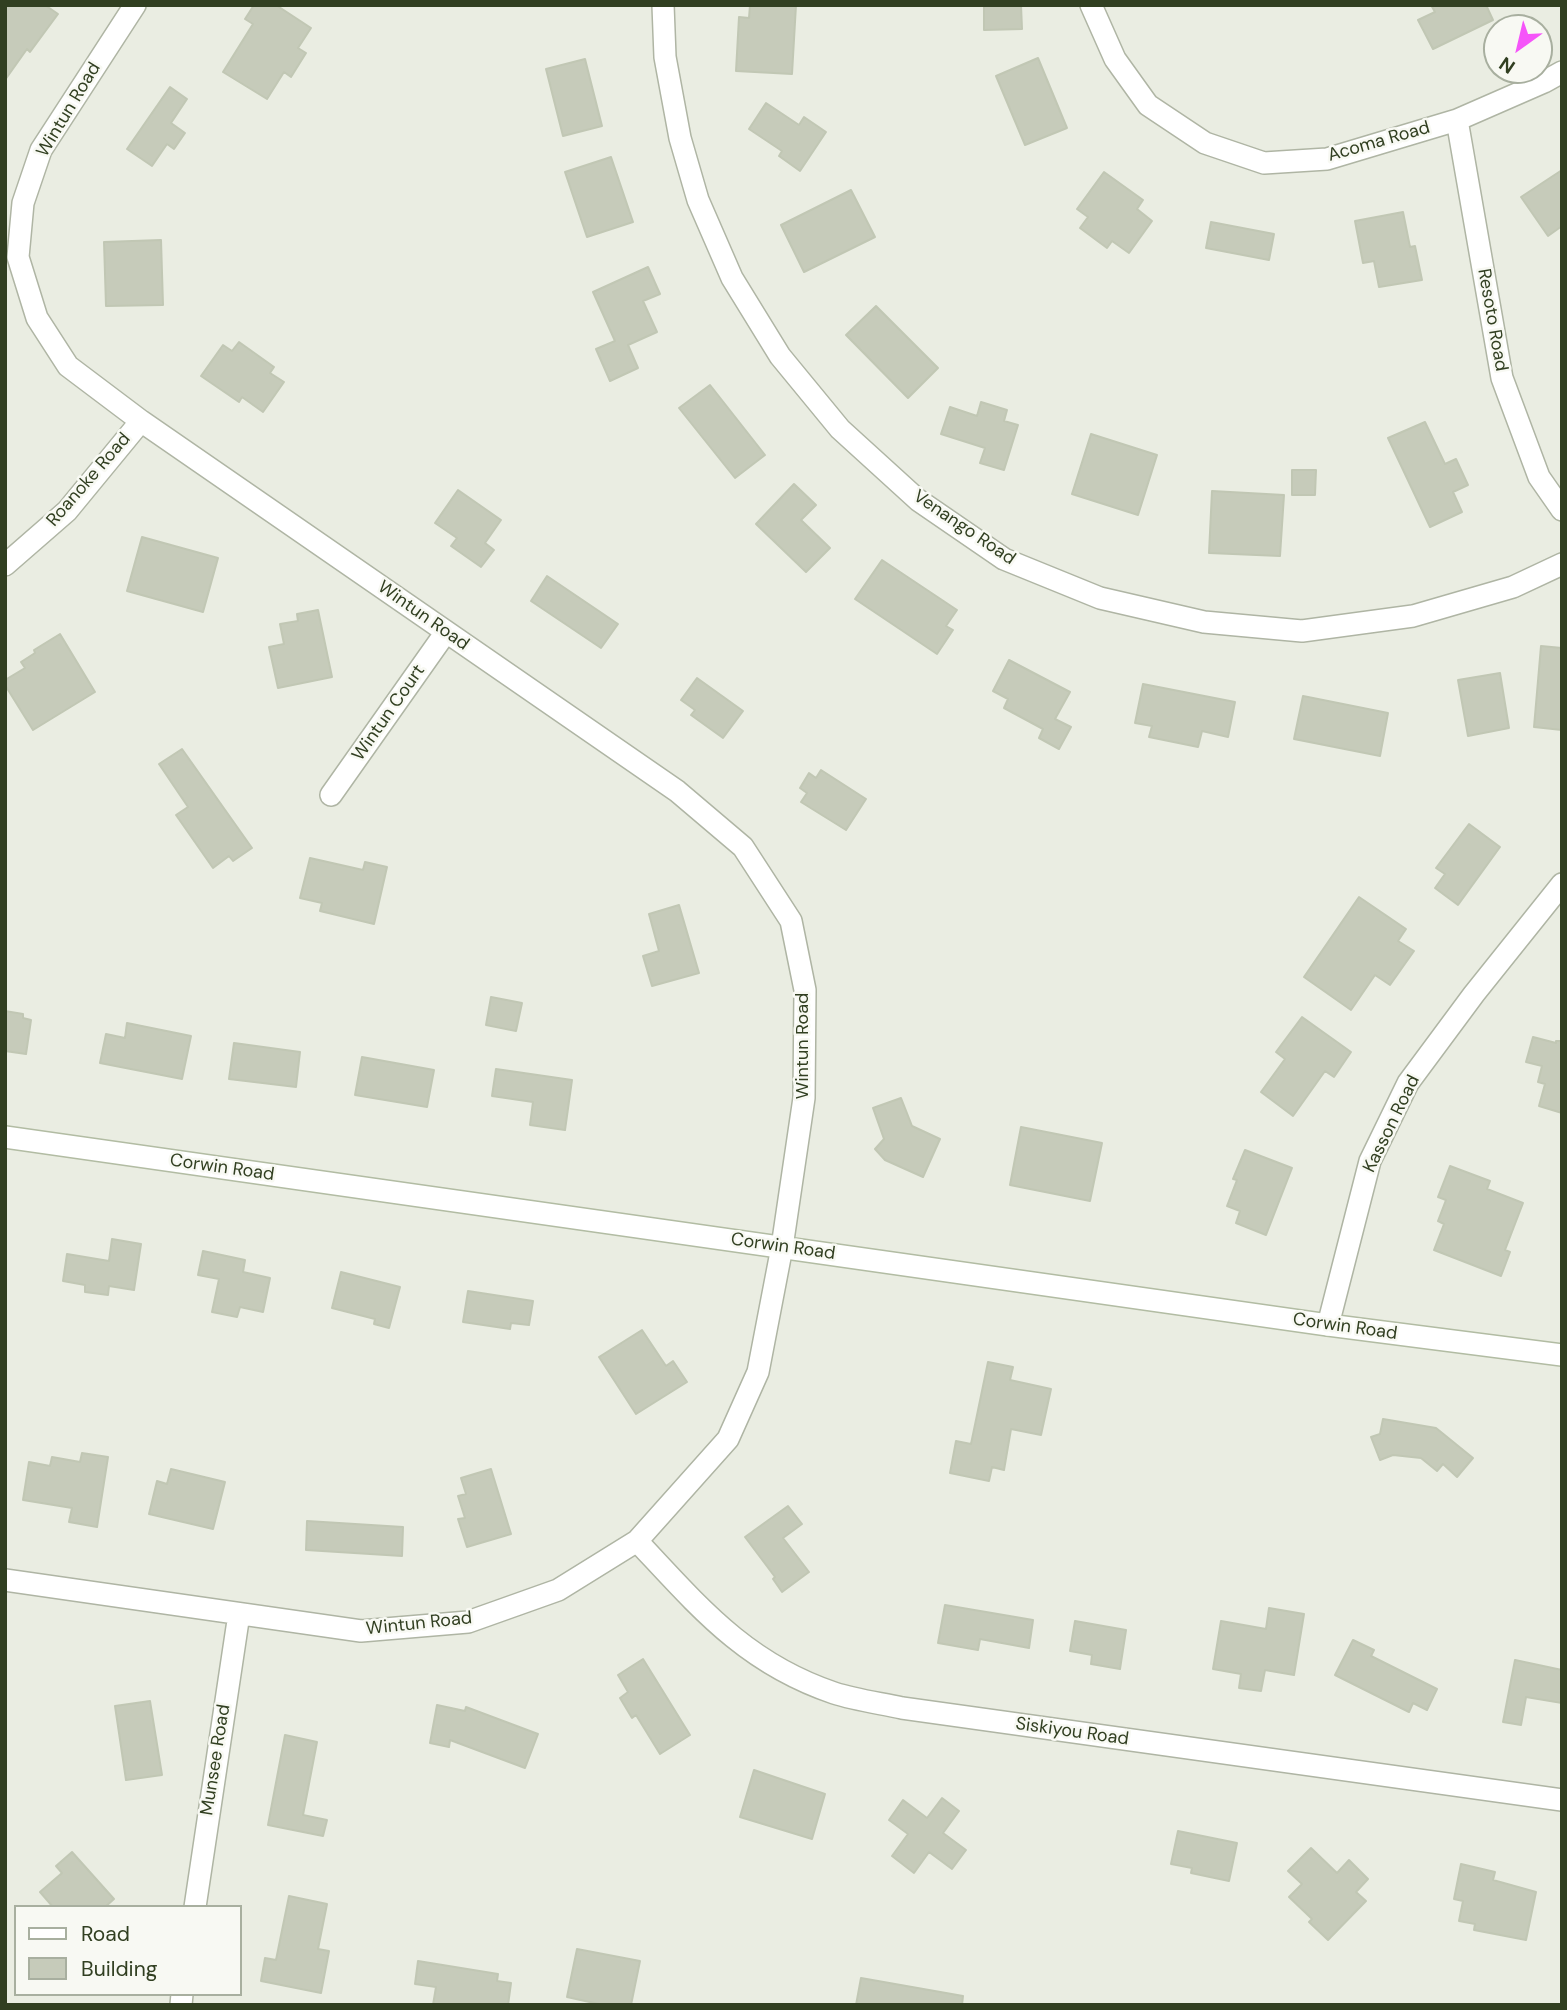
<!DOCTYPE html>
<html>
<head>
<meta charset="utf-8">
<style>
  body { margin:0 }
  #map { position:relative; width:1567px; height:2010px; overflow:hidden; background:#eaede2; font-family:"DM Sans",sans-serif }
  canvas { display:block }
  .frame { position:absolute; inset:0; border:7px solid #313f21; pointer-events:none }
  .legend { position:absolute; left:14px; top:1905px; width:228px; height:91px; box-sizing:border-box; background:#f8f9f3; border:2px solid #a8af9f; margin:0; padding:9px 12px; list-style:none; font-size:21px; color:#313f21 }
  .legend li { display:flex; align-items:center; gap:14px; height:35px }
  .legend b { width:35px; border:2px solid #a8af9f }
  .north { position:absolute; left:1483px; top:14px; width:70px; height:70px; box-sizing:border-box; background:#f8f9f3; border:2px solid #a8af9f; border-radius:50%; rotate:214deg; font-size:19px; font-weight:700; line-height:28px; text-align:center; color:#313f21 }
  .north::after { content:''; display:block; margin:auto; width:24px; height:32px; background:#f555f9; clip-path:polygon(50% 0,100% 100%,50% 72%,0 100%) }
</style>
</head>
<body>
<div id="map">
<canvas width="1567" height="2010"></canvas>
<div class="frame"></div>
<ul class="legend">
<li><b style="height:9px;background:#fff"></b>Road</li>
<li><b style="height:19px;background:#c6cbba"></b>Building</li>
</ul>
<div class="north">N</div>
</div>
<script>
const context = document.querySelector('canvas').getContext('2d');
context.lineJoin = 'round';
function fill(path, color) { context.fillStyle = color; context.fill(path, 'evenodd'); }
function strokePath(path, color, width, dash) { context.strokeStyle = color; context.lineWidth = width; context.lineCap = dash ? 'butt' : 'round'; context.setLineDash(dash || []); context.stroke(path); }
function write(font, color, halo, rows, align = 'center') {
  context.font = font + ' "DM Sans",sans-serif'; context.lineWidth = 5; context.setLineDash([]); context.textBaseline = 'middle'; context.strokeStyle = halo; context.fillStyle = color; for (const [text, x, y, turn = 0] of rows) {
    context.save(); context.translate(x, y); context.rotate((+turn || 0) * Math.PI / 180); context.textAlign = isNaN(turn) ? turn : align; if (halo) context.strokeText(text, 0, 0); context.fillText(text, 0, 0); context.restore();
  }
}
const building = new Path2D(`
  M5 5H45L58 14 30 52 27 49 5 80Z
  M254 5H276L311 28 298 48 306 53 291 77 284 72 267 99 223 72 253 24 245 19Z
  M750 5H796L792 74 736 71 739 17 749 18Z
  M984 5H1021L1022 29 984 30Z
  M1431 5H1486L1493 20 1433 49 1418 20 1435 12Z
  M1038 58 1067 128 1025 145 996 76Z
  M585 59 602 126 563 136 546 69Z
  M170 87 187 99 171 123 185 133 174 149 167 144 152 166 127 149Z
  M766 103 799 125 804 117 826 132 800 171 779 156 782 151 749 129Z
  M611 157 633 222 587 237 565 172Z
  M1562 170V226L1548 236 1521 197Z
  M1104 172 1143 200 1137 209 1152 221 1129 253 1112 241 1107 248 1080 228 1088 217 1077 209Z
  M851 190 875 237 804 272 781 225Z
  M1403 212 1410 247 1415 246 1422 280 1379 287 1374 261 1363 263 1355 221Z
  M1211 222 1274 234 1269 260 1206 248Z
  M161 240 163 305 106 306 104 242Z
  M648 267 660 294 643 301 657 332 628 345 638 368 610 381 596 349 615 341 593 292Z
  M876 306 938 368 908 398 846 335Z
  M239 342 274 367 270 373 284 382 263 412 242 397 239 402 201 376 223 345 232 351Z
  M710 385 765 455 735 478 679 408Z
  M981 402 1007 410 1004 421 1018 425 1004 470 980 463 985 448 941 434 950 407 977 416Z
  M1425 422 1445 464 1456 459 1468 485 1453 492 1462 512 1430 527 1388 438Z
  M1091 434 1157 455 1138 515 1072 494Z
  M1292 470H1316L1315 495H1292Z
  M794 484 816 505 801 520 830 548 806 572 756 524Z
  M458 490 501 520 485 543 494 550 481 567 451 546 457 538 435 523Z
  M1212 491 1284 495 1280 556 1209 553Z
  M142 537 218 558 203 612 127 591Z
  M882 560 957 610 946 626 953 630 937 654 855 599Z
  M547 576 618 624 601 648 531 601Z
  M318 610 332 677 278 688 269 647 284 644 280 624 298 621 297 614Z
  M60 634 95 692 33 730 5 685V680L25 668 21 662 35 653 34 650Z
  M1541 646 1562 648V730L1534 727Z
  M1009 660 1070 692 1055 719 1071 727 1059 749 1039 738 1043 729 1004 708 1008 699 993 691Z
  M1500 673 1509 728 1468 736 1458 680Z
  M697 678 743 711 723 738 691 715 695 710 681 700Z
  M1143 684 1235 702 1228 737 1202 731 1198 747 1149 737 1152 726 1135 723Z
  M1303 696 1388 713 1380 756 1294 739Z
  M182 749 252 848 233 861 229 856 213 868 176 815 188 807 159 764Z
  M821 770 866 799 846 830 801 802 807 793 800 788 809 773 816 778Z
  M1469 824 1500 847 1458 905 1435 888 1445 874 1436 868Z
  M310 858 363 870 365 862 387 867 374 924 320 911 322 903 300 898Z
  M1359 897 1406 929 1398 941 1414 951 1390 985 1375 975 1351 1010 1304 977Z
  M679 905 699 973 652 986 643 956 659 951 649 914Z
  M491 997 522 1003 516 1031 486 1025Z
  M5 1011 23 1014V1018L31 1020 26 1054 5 1051Z
  M1302 1017 1351 1052 1334 1077 1325 1071 1293 1116 1261 1092 1285 1059 1276 1052Z
  M127 1023 191 1036 182 1079 100 1063 106 1034 125 1038Z
  M1533 1037 1556 1043V1041H1562V1113L1539 1106 1545 1084 1538 1082 1542 1066 1526 1062Z
  M234 1043 300 1052 296 1087 229 1079Z
  M362 1057 434 1070 427 1107 355 1095Z
  M496 1069 572 1080 565 1130 530 1125 533 1102 492 1096Z
  M901 1098 912 1126 940 1139 923 1177 885 1160 875 1149 884 1139 873 1108Z
  M1021 1127 1102 1143 1090 1201 1010 1185Z
  M1245 1150 1292 1168 1266 1235 1236 1223 1240 1211 1227 1206 1237 1180 1233 1179Z
  M1450 1166 1490 1181 1487 1189 1523 1203 1505 1250 1510 1252 1501 1276 1434 1250 1444 1224 1438 1221 1446 1200 1438 1197Z
  M112 1239 141 1244 134 1290 109 1286 108 1295 85 1292V1285L63 1281 67 1254 109 1261Z
  M203 1251 245 1260 243 1272 270 1278 263 1312 240 1307 237 1317 212 1312 219 1279 198 1275Z
  M341 1272 400 1287 389 1328 374 1324 375 1319 332 1308Z
  M468 1291 533 1301 529 1325 511 1323 510 1329 463 1322Z
  M642 1330 666 1366 673 1361 687 1382 636 1414 599 1357Z
  M988 1362 1013 1367 1010 1380 1051 1389 1041 1435 1011 1429 1004 1470 992 1467 989 1481 950 1473 956 1441 971 1444Z
  M1383 1419 1436 1428 1473 1458 1457 1477 1443 1464 1437 1471 1421 1458 1393 1455 1380 1460 1371 1437 1380 1434Z
  M82 1453 108 1457 97 1527 69 1522 72 1508 23 1500 29 1462 50 1466 52 1457 80 1462Z
  M171 1469 225 1482 213 1529 149 1514 157 1481 167 1484Z
  M491 1469 511 1534 467 1547 458 1519 465 1518 458 1496 466 1494 461 1478Z
  M788 1506 802 1524 783 1538 809 1572 782 1592 773 1579 775 1577 745 1537Z
  M307 1521 403 1527 402 1556 306 1550Z
  M945 1605 1033 1620 1029 1648 980 1639 978 1650 938 1643Z
  M1269 1608 1304 1614 1294 1675 1265 1670 1261 1691 1239 1688 1241 1674 1213 1669 1221 1621 1266 1629Z
  M1075 1621 1126 1630 1120 1669 1091 1664 1092 1655 1070 1651Z
  M1353 1640 1374 1650 1371 1656 1437 1689 1427 1710 1413 1703 1409 1712 1335 1675Z
  M643 1659 690 1735 660 1754 636 1715 632 1718 620 1698 628 1692 618 1675Z
  M1515 1660 1562 1670V1703L1526 1697 1521 1725 1503 1722Z
  M150 1701 162 1775 126 1780 115 1706Z
  M437 1705 465 1711 466 1707 538 1734 525 1768 450 1740 449 1747 430 1743Z
  M285 1735 317 1742 303 1815 327 1820 323 1836 268 1825Z
  M754 1770 825 1794 812 1839 740 1817Z
  M942 1798 959 1811 943 1833 966 1850 952 1869 929 1852 914 1873 892 1856 908 1834 889 1820 903 1800 927 1818Z
  M1178 1831 1237 1843 1229 1881 1191 1873 1192 1868 1171 1864Z
  M1311 1848 1337 1873 1349 1860 1368 1879 1356 1892 1366 1901 1328 1940 1309 1922 1312 1919 1289 1897 1302 1884 1288 1871Z
  M72 1852 114 1899 105 1907H53L40 1892 62 1873 56 1866Z
  M1461 1864 1495 1872 1493 1880 1536 1892 1526 1940 1474 1930 1475 1924 1459 1921 1463 1901 1454 1899Z
  M289 1896 327 1904 318 1949 329 1951 321 1993 261 1981 265 1958 276 1960Z
  M577 1949 640 1961 631 2005H603L567 1997Z
  M418 1961 498 1974 497 1981 511 1983 508 2005H433L436 1987 415 1984Z
  M861 1978 963 1996 962 2005H856Z`);
fill(building, '#c6cbba');
strokePath(building, '#c1c7b4', 2);
const street = new Path2D(`
  M663 5 665 57 680 138 698 200 732 278 780 356 840 429 918 500 1004 559 1100 598 1204 622 1302 631 1413 616 1513 587 1562 564
  M1091 5 1115 59 1148 105 1205 143 1264 163 1327 159 1457 120 1544 82 1562 72
  M1457 120 1502 378 1539 477 1562 510
  M5 565 67 511 141 421
  M331 795 446 632
  M1328 1325 1370 1161 1408 1083 1474 994 1562 884
  M637 1541C699 1607 745 1663 834 1693 856 1700 879 1703 902 1708L1562 1800
  M5 1580 361 1631 468 1622 558 1590 637 1541 728 1439 758 1372 782 1247 804 1098 805 990 791 921 743 847 677 791 141 421 68 366 37 318 18 257 23 203 41 150 135 5
  M195 1907 239 1614
  M181 2005 182 1994`);
const secondary = new Path2D(`
  M5 1137 1328 1325 1562 1355`);
strokePath(street, '#afb5a4', 24);
strokePath(secondary, '#b2bca3', 24);
strokePath(street, '#fff', 21);
strokePath(secondary, '#fff', 21);
write('18px', '#313f21', '#f8f9f3', [
  ["Wintun Road",69,110,-59],
  ["Acoma Road",1379,142,-16],
  ["Resoto Road",1492,320,80],
  ["Roanoke Road",89,480,-49],
  ["Venango Road",964,528,34],
  ["Wintun Road",423,616,35],
  ["Wintun Court",389,713,-55],
  ["Wintun Road",803,1046,-90],
  ["Kasson Road",1392,1124,-64],
  ["Corwin Road",222,1168,8],
  ["Corwin Road",783,1247,8],
  ["Corwin Road",1345,1327,8],
  ["Wintun Road",419,1624,-6],
  ["Siskiyou Road",1072,1732,8],
  ["Munsee Road",216,1760,-81]
]);
</script>
</body>
</html>
